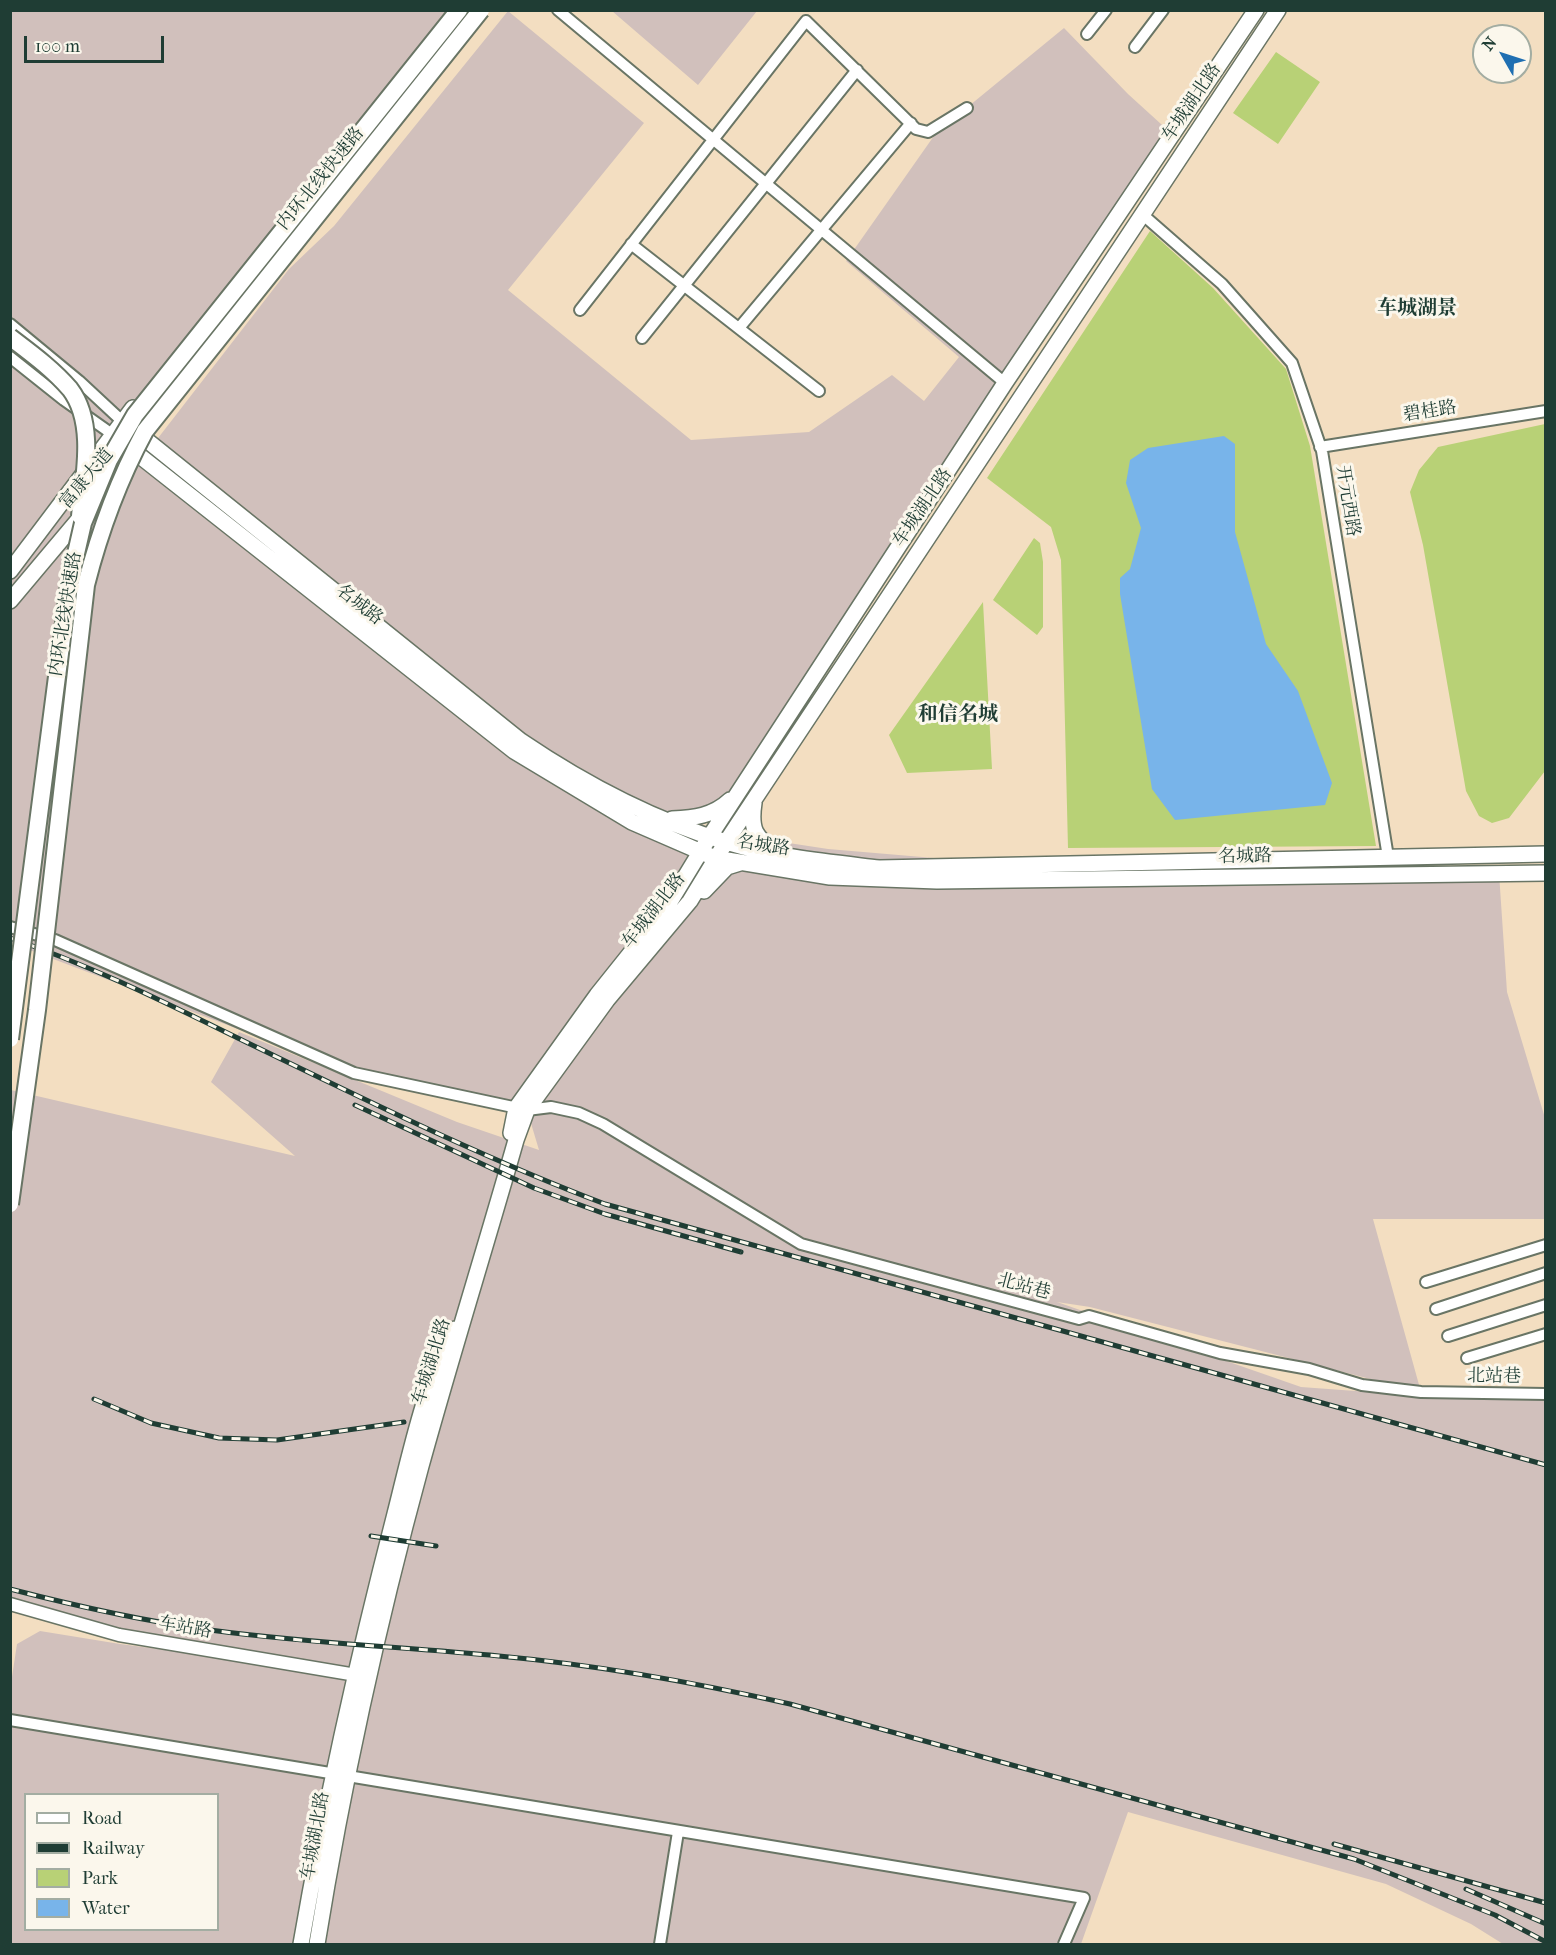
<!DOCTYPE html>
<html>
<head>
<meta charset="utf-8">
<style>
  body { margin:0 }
  #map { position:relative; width:1556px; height:1955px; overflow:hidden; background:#f3dec1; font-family:"IM FELL French Canon",serif }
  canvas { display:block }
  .frame { position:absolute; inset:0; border:12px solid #1f3d34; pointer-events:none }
  .legend { position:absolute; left:24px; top:1793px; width:195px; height:138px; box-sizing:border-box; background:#fbf7ec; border:2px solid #a3ada2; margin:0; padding:8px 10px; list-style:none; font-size:18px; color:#1f3d34 }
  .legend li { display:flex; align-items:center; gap:12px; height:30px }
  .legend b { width:30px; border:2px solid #a3ada2 }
  .north { position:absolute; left:1472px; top:24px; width:60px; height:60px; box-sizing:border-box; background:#fbf7ec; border:2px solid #a3ada2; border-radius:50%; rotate:309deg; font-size:16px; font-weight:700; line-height:24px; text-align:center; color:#1f3d34 }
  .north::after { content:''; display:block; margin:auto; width:21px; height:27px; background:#1f6fb2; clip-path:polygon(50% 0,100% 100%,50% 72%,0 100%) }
  .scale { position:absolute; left:24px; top:36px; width:140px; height:27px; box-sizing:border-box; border:3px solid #1f3d34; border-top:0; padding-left:8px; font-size:18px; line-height:21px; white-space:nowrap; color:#1f3d34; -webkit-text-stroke:4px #fbf7ec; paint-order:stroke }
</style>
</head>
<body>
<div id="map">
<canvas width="1556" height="1955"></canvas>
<div class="frame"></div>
<ul class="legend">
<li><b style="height:8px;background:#fff"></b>Road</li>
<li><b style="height:8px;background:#1f3d34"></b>Railway</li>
<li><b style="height:16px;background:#b8d176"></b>Park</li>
<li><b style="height:16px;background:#78b4ea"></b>Water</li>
</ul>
<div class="north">N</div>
<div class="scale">100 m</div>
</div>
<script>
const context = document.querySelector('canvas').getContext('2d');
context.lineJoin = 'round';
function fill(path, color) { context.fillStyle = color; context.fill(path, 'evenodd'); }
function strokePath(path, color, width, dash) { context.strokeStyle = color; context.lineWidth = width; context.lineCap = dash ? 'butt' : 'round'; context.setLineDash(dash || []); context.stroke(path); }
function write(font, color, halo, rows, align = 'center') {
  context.font = font + ' "IM FELL French Canon","Noto Serif SC",serif'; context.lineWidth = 6; context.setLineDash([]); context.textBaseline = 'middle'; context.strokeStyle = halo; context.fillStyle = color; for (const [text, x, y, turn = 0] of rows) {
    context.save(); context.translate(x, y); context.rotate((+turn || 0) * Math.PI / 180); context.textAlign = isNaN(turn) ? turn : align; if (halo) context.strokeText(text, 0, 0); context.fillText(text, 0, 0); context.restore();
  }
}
fill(new Path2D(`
  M11 11H450L112 434 402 643 155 442 289 269 334 226 508 11 644 123 508 290 691 440 809 432 892 375 924 401 959 357 846 261 936 133 1064 28 1128 94 1172 134 721 809 678 814 723 833 828 849 1028 866 1499 873 1507 992 1545 1118V1219H1373L1421 1392 1090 1307 1057 1302 1301 1387 1410 1395 1545 1396V1944H1503L1471 1924 1386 1884 1128 1812 1081 1944H11L10 1690 17 1644 40 1631 120 1644 332 1672 119 1635 11 1602V1090L295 1156 211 1082 239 1032 457 1122 539 1150 527 1110 354 1073 11 943ZM26 1794H218V1930H26Z
  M612 11H757L698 85Z`), '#d1c0bc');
fill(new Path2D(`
  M1276 52 1320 82 1278 144 1233 113Z
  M1150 231 1213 288 1286 369 1310 446 1376 846 1068 848 1061 560 1051 527 987 478Z
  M1545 424V771L1509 818 1492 823 1479 816 1466 791 1423 545 1410 492 1419 470 1438 447Z
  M1034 538 1040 543 1043 562V627L1037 635 993 600Z
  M983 602 992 769 907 773 889 735Z`), '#b8d176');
fill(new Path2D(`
  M1224 436 1235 444V532L1266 644 1298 691 1332 783 1325 805 1175 820 1152 789 1120 594V578L1130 569 1141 528 1126 483 1130 460 1148 448Z`), '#78b4ea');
const minor = new Path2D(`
  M558 10 1005 383
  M1087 34 1106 10
  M1135 47 1163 10
  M1142 214 1222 284 1292 363 1322 451 1388 857
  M631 244 819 391
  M580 310 806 21 916 129 928 132 967 108
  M10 324 79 381 122 421
  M739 328 911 123
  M642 338 857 70
  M10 357 64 400 112 434
  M1320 447 1546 411
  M10 927 55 940 354 1073 527 1110 551 1107 579 1113 603 1124 801 1244 1079 1319 1089 1316 1220 1353 1309 1369 1362 1385 1421 1392 1546 1394
  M1426 1282 1546 1245
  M1436 1309 1546 1273
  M1448 1336 1546 1305
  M1467 1358 1546 1334
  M10 1720 1084 1898 1064 1944
  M660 1944 678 1832`);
const tertiary = new Path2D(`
  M10 1604 119 1635 356 1675`);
const secondary = new Path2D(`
  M134 430 521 741C583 783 653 820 726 842 775 857 829 862 879 868L1546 854
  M112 434 514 751 632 822 715 858 830 877 937 881 1546 873
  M10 571 133 408
  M10 601 126 463
  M754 803C750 830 755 836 776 853
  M672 819C694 818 713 816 730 800
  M704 891 727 867 740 863
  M511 1133 516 1108 597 995 665 910 710 836 1005 383 1256 10
  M301 1944C326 1800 358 1657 395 1514 409 1459 426 1377 455 1329
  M317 1944C343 1783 378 1624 421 1466 451 1357 485 1249 516 1140L527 1110 607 1000 690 901 726 842 1278 10`);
strokePath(minor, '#697565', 14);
strokePath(tertiary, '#697565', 15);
strokePath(secondary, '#697565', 18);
strokePath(minor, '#fff', 10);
strokePath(tertiary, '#fff', 12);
strokePath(secondary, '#fff', 15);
const rail = new Path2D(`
  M10 938C93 966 170 1005 248 1043 366 1100 483 1158 605 1204L1546 1465
  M355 1105 534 1188 605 1214 741 1252
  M94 1399 151 1423 219 1438 277 1440 404 1422
  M371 1536 436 1546
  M10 1589C76 1606 143 1621 210 1630 306 1643 403 1647 499 1656 597 1665 693 1682 790 1704L1354 1859 1495 1915 1546 1942
  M1334 1844 1546 1903
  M1466 1889 1546 1924`);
strokePath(rail, '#1f3d34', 5);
strokePath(rail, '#fbf7ec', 3, [9]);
const trunkBridge = new Path2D(`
  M10 337C31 353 53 369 70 389 96 423 84 477 80 516
  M10 1039 69 584 83 523 109 460 135 415 459 10
  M10 1204 37 1010 86 585C100 530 118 481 145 431L481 10`);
strokePath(trunkBridge, '#697565', 20, []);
strokePath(trunkBridge, '#fff', 16);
write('18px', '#1f3d34', '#fbf7ec', [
  ["车城湖北路",1192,103,-56],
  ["内环北线快速路",321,179,-51],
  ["碧桂路",1430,412,-9],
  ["富康大道",87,479,-50],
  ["开元西路",1347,501,81],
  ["车城湖北路",923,508,-56],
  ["名城路",359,605,38],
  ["内环北线快速路",66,614,-81],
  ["名城路",763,846,9],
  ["名城路",1245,857,-1],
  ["车城湖北路",654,911,-52],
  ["北站巷",1024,1287,15],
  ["车城湖北路",432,1362,-73],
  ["北站巷",1494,1377,1],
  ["车站路",185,1628,10],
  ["车城湖北路",316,1836,-80]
]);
write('bold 20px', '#1f3d34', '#fbf7ec', [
  ["车城湖景",1417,309],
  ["和信名城",958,715]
]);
</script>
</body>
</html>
